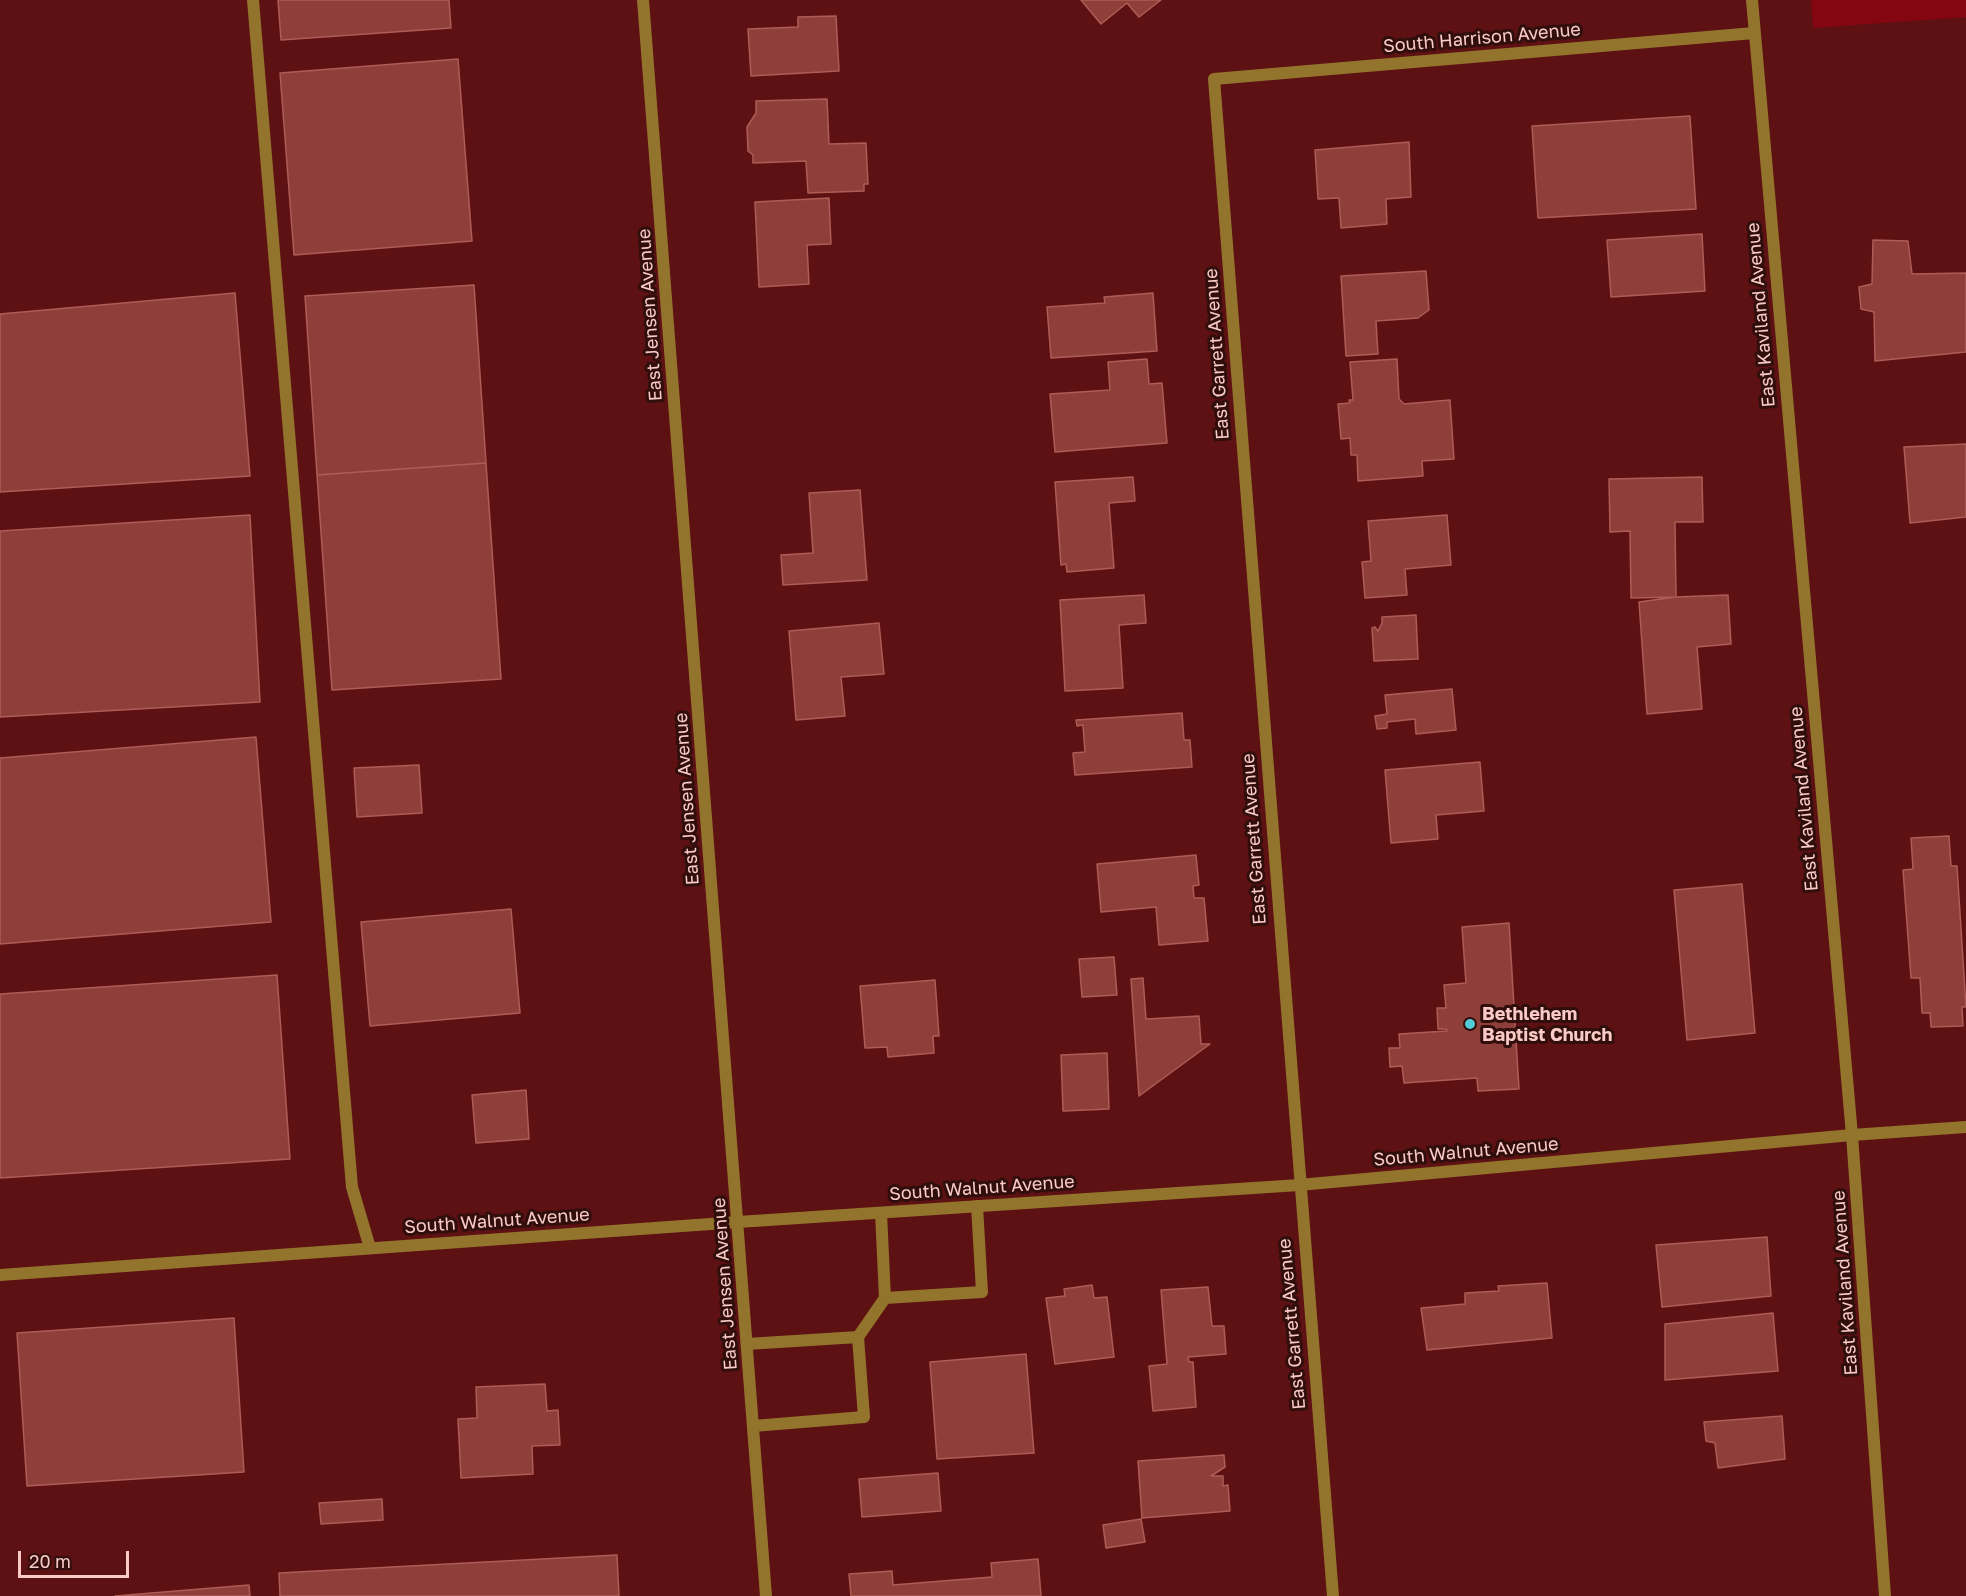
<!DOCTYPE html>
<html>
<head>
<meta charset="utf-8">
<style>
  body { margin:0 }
  #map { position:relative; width:1966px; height:1596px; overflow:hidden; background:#5e1112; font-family:"Golos Text",sans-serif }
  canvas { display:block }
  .scale { position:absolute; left:18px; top:1551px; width:111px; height:27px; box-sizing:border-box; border:3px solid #facbc6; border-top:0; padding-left:8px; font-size:18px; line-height:21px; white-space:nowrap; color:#facbc6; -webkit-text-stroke:4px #2f0e0c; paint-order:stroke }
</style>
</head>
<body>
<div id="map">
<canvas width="1966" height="1596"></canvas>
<div class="scale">20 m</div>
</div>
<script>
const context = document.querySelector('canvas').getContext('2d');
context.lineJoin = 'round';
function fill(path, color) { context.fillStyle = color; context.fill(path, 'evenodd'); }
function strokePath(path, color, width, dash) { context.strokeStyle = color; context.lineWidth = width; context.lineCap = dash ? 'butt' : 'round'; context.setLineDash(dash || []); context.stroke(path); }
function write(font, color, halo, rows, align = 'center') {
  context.font = font + ' "Golos Text",sans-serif'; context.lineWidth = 6; context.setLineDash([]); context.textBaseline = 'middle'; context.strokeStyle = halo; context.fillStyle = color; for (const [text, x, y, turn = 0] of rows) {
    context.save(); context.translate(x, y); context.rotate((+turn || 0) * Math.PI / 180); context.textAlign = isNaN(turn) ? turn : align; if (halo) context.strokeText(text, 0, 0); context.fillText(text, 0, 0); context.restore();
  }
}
fill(new Path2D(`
  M1811 0H1966V17L1813 28Z`), '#830611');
const building = new Path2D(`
  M278 0H449L451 28 281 40Z
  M1081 0H1161L1139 17 1127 3 1101 24Z
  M836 16 839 71 751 76 748 29 798 27V17Z
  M458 59 472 241 294 255 280 73Z
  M827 99 829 144 866 143 868 184H864V191L808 193 806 161 753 163V155L748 151 747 127 756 113V101Z
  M1690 116 1696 209 1538 218 1532 126Z
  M1409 142 1411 197 1386 199 1387 224 1341 228 1339 198 1318 199 1315 150Z
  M829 198 831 244 807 245 809 284 759 287 755 202Z
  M1702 234 1705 291 1611 297 1607 240Z
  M1873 240 1908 241 1912 274 1966 273V352L1875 361 1874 312 1861 309 1859 287 1872 284Z
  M1426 271 1429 310 1418 318 1376 321 1378 354 1346 356 1341 276Z
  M474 285 486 463 317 475 305 296Z
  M235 293 250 476 0 492V314Z
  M1153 293 1157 351 1051 358 1047 307 1105 303 1104 297Z
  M1147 359 1149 384 1162 383 1167 443 1055 452 1050 394 1110 390 1108 362Z
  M1397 359 1399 399 1404 404 1450 400 1454 459 1422 461 1423 476 1358 481 1357 455H1351L1350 438 1341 439 1338 404 1350 403 1349 400H1353L1350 362Z
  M1966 444V517L1910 523 1904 447Z
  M486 463 501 679 332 690 317 475Z
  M1133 477 1135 501 1109 503 1114 568 1067 572 1066 564 1061 565 1055 482Z
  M1702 477 1703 522H1675L1676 597 1631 598 1630 531 1610 532 1609 479Z
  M860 490 867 580 783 585 781 555 813 553 809 493Z
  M250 515 260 702 0 717V531Z
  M1447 515 1451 565 1405 569 1407 595 1365 598 1362 562 1371 561 1368 521Z
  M1144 595 1146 623 1119 625 1123 688 1065 691 1060 600Z
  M1728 595 1731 644 1697 647 1702 709 1647 714 1639 602 1676 597Z
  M1416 615 1418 659 1374 661 1372 628 1375 627 1378 631 1382 623V617Z
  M879 623 884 674 841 677 845 716 796 720 789 631Z
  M1452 689 1456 730 1416 734 1415 719 1387 722V728L1377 729 1375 716 1387 714 1385 695Z
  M1182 713 1184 740H1190L1192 767 1075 775 1073 753 1085 752 1083 725 1077 726 1076 720Z
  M256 737 271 922 0 944V758Z
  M1480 762 1484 811 1436 815 1438 839 1391 843 1385 770Z
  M419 765 422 813 357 817 354 768Z
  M1949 836 1951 866H1957L1966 1007H1962L1963 1026 1931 1027 1930 1013H1922L1920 978H1911L1903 870 1913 869 1911 838Z
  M1196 855 1199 885 1193 886 1194 898H1204L1208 941 1159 945 1156 907 1101 912 1097 864Z
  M1742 884 1755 1033 1687 1040 1674 890Z
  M511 909 520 1013 370 1026 361 922Z
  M1509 923 1519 1089 1478 1091 1477 1078 1404 1083 1402 1066 1390 1067 1389 1048H1400L1399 1034 1447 1031 1446 1029H1438L1437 1008H1446L1444 985 1466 983 1462 927Z
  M1114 957 1117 995 1082 997 1079 959Z
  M277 975 290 1159 0 1178V994Z
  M1143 978 1146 1019 1199 1016 1201 1044H1210L1139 1096 1131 979Z
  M935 980 939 1036H933L934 1053 888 1057 887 1047 865 1048 860 986Z
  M1107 1053 1109 1109 1063 1111 1061 1055Z
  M526 1090 529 1139 476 1143 472 1095Z
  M1767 1237 1771 1296 1662 1307 1656 1245Z
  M1547 1283 1552 1338 1427 1350 1421 1308 1465 1304V1293L1499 1291 1498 1286Z
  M1092 1285 1094 1298 1107 1297 1114 1357 1055 1364 1046 1298 1065 1296 1064 1289Z
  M1208 1287 1212 1326H1224L1226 1354 1188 1357 1189 1362H1193L1196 1407 1153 1411 1149 1366 1167 1364 1161 1290Z
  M1773 1313 1778 1371 1665 1380V1324Z
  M234 1318 244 1472 27 1486 17 1333Z
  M1026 1354 1034 1453 937 1459 930 1362Z
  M545 1384 547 1411 558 1410 560 1445 532 1446 533 1474 461 1478 458 1419 477 1418 476 1387Z
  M1782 1416 1785 1459 1718 1468 1715 1443 1706 1441 1704 1422Z
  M1224 1455 1225 1467 1211 1476H1223V1486L1228 1485 1230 1511 1142 1518 1138 1461Z
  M938 1473 941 1511 862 1517 859 1479Z
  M382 1499 383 1520 321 1524 319 1503Z
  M1141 1519 1145 1542 1106 1548 1103 1525Z
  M617 1555 619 1596H280L279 1573Z
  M1038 1559 1041 1596H851L849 1574 892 1571 893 1585 992 1577 991 1563Z
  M249 1585 250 1596H115Z`);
fill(building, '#8f3f3a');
strokePath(building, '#af5c56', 1.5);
strokePath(new Path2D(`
  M253 0 352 1187 370 1248
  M881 1213 885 1298
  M747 1344 858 1337
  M753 1426 864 1417 858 1337 885 1298 982 1292 977 1206`), '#92742d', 12);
strokePath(new Path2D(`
  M1752 0 1852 1135 1885 1596
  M0 1275 738 1222
  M1333 1596 1214 79 1754 33`), '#92742d', 12);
strokePath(new Path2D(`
  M643 0 766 1596
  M738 1222 1299 1185 1852 1135 1966 1127`), '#92742d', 12);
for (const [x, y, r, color] of [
  [1470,1024,6,"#52cbd9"]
]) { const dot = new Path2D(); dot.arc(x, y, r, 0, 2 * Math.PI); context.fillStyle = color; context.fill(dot); strokePath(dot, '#2f0e0c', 2); }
write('18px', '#facbc6', '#2f0e0c', [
  ["South Harrison Avenue",1482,38,-5],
  ["East Jensen Avenue",650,315,-94],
  ["East Kaviland Avenue",1761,315,-95],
  ["East Garrett Avenue",1217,354,-94],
  ["East Jensen Avenue",687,799,-94],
  ["East Kaviland Avenue",1804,799,-95],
  ["East Garrett Avenue",1254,839,-94],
  ["South Walnut Avenue",1466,1152,-5],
  ["South Walnut Avenue",982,1188,-4],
  ["South Walnut Avenue",497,1221,-4],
  ["East Kaviland Avenue",1845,1283,-94],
  ["East Jensen Avenue",725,1284,-94],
  ["East Garrett Avenue",1292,1324,-95]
]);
write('bold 18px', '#facbc6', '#2f0e0c', [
  ["Bethlehem",1482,1014],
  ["Baptist Church",1482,1035]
], 'left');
</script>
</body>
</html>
